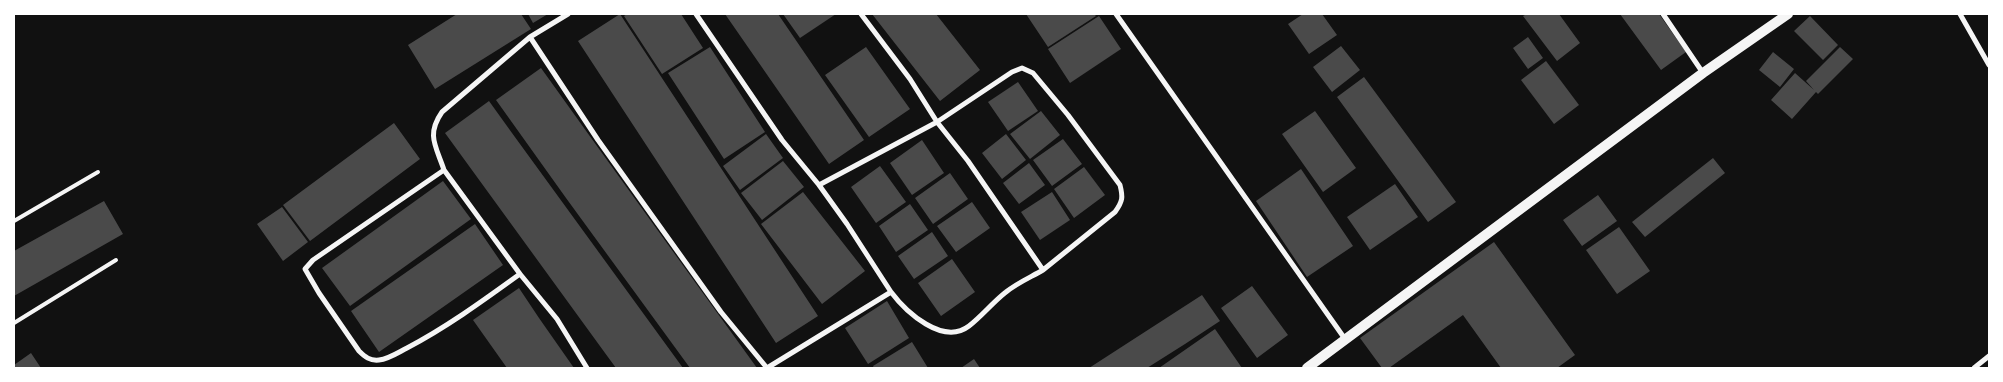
<!DOCTYPE html>
<html>
<head>
<meta charset="utf-8">
<style>
  body { margin:0 }
  #map { position:relative; width:2003px; height:382px; overflow:hidden; background:#111; font-family:Montserrat,sans-serif }
  canvas { display:block }
  .frame { position:absolute; inset:0; border:15px solid #fff; pointer-events:none }
</style>
</head>
<body>
<div id="map">
<canvas width="2003" height="382"></canvas>
<div class="frame"></div>
</div>
<script>
const context = document.querySelector('canvas').getContext('2d');
context.lineJoin = 'round';
function fill(path, color) { context.fillStyle = color; context.fill(path, 'evenodd'); }
function strokePath(path, color, width, dash) { context.strokeStyle = color; context.lineWidth = width; context.lineCap = dash ? 'butt' : 'round'; context.setLineDash(dash || []); context.stroke(path); }
fill(new Path2D(`
  M457 14H521L531 29 435 89 408 45Z
  M528 14H548L533 23Z
  M620 14 818 316 776 343 578 41Z
  M627 14H681L703 48 662 74 624 16Z
  M725 14H778L864 140 829 164Z
  M783 14H836L800 38Z
  M872 14H936L980 70 940 101Z
  M1026 14H1094L1096 16 1048 47Z
  M1303 14H1322L1337 35 1309 54 1288 24Z
  M1527 14H1559L1580 43 1557 61 1523 16Z
  M1620 14H1659L1686 52 1661 70Z
  M1099 16 1121 49 1070 83 1048 49Z
  M1810 16 1838 45 1823 60 1794 31Z
  M1528 37 1543 58 1528 69 1513 48Z
  M1341 46 1360 70 1332 92 1313 67Z
  M710 47 765 132 724 159 668 73Z
  M866 47 910 109 869 137 825 75Z
  M1840 47 1853 59 1818 94 1816 92 1792 119 1771 100 1795 73 1814 90 1806 81Z
  M1773 52 1794 69 1780 87 1759 70Z
  M1546 61 1579 105 1554 124 1521 80Z
  M541 68 589 135 757 368H690L566 198 496 100Z
  M1364 77 1456 202 1428 222 1337 97Z
  M1018 82 1038 111 1008 131 988 102Z
  M489 101 512 133 683 368H616L605 353 445 133Z
  M1041 111 1060 135 1030 159 1010 134Z
  M1315 111 1356 168 1323 192 1282 134Z
  M394 123 420 159 310 241 283 205Z
  M766 134 783 158 740 190 723 166Z
  M1006 134 1026 160 1002 179 982 153Z
  M1063 139 1082 164 1052 186 1033 160Z
  M922 140 944 173 912 195 890 163Z
  M1713 158 1725 173 1645 237 1632 222Z
  M783 161 804 187 762 220 741 193Z
  M1029 163 1045 185 1019 204 1003 183Z
  M880 166 906 202 876 223 851 187Z
  M1084 167 1105 195 1074 218 1054 189Z
  M1301 169 1353 246 1307 277 1256 201Z
  M950 173 968 199 933 224 915 198Z
  M443 181 471 219 350 306 322 268Z
  M1395 184 1418 217 1370 250 1347 217Z
  M803 192 865 271 822 304 761 224Z
  M1052 192 1070 220 1040 240 1021 212Z
  M1598 195 1617 221 1582 246 1563 220Z
  M104 201 123 234 14 296V251Z
  M972 202 990 228 956 252 937 226Z
  M910 204 928 230 896 252 879 226Z
  M282 207 308 242 283 261 257 224Z
  M475 224 503 265 379 352 351 311Z
  M1619 227 1650 271 1617 294 1586 250Z
  M932 232 948 256 914 279 898 256Z
  M1494 242 1575 355 1557 368H1501L1463 315 1389 368H1382L1360 338Z
  M952 259 975 292 941 316 918 283Z
  M1252 286 1288 335 1257 358 1221 308Z
  M519 288 539 318 574 368H507L473 320Z
  M1202 295 1220 321 1185 344 1147 368H1089Z
  M887 301 909 338 868 364 845 328Z
  M1215 329 1242 368H1159Z
  M912 342 928 368H874L873 366Z
  M31 353 41 368H14V365Z
  M974 359 980 368H961Z`), '#4a4a4a');
strokePath(new Path2D(`
  M14 221 98 172
  M14 323 116 260`), '#f5f5f5', 4);
strokePath(new Path2D(`
  M696 14 782 140 819 185 847 224 891 292 767 368
  M861 14 910 79 937 122 968 161 1043 270C1031 277 1017 283 1006 292 993 302 982 316 969 326 943 346 906 312 891 292
  M1116 14 1345 339
  M1663 14 1703 73
  M1960 14 1989 65
  M530 37 568 14
  M444 170C436 146 426 135 442 112L530 37 598 140 721 312 767 368
  M819 185 937 122 1012 72 1022 68 1033 73 1068 115 1120 185C1123 197 1123 201 1115 212L1043 270
  M520 274 444 170 313 260 305 269 319 293 359 351C365 357 370 361 379 360 389 359 399 352 407 348 447 327 484 300 520 274L557 319 587 368
  M1974 368 1989 356`), '#f5f5f5', 5);
strokePath(new Path2D(`
  M1307 368 1703 73 1788 14`), '#f5f5f5', 10);
</script>
</body>
</html>
